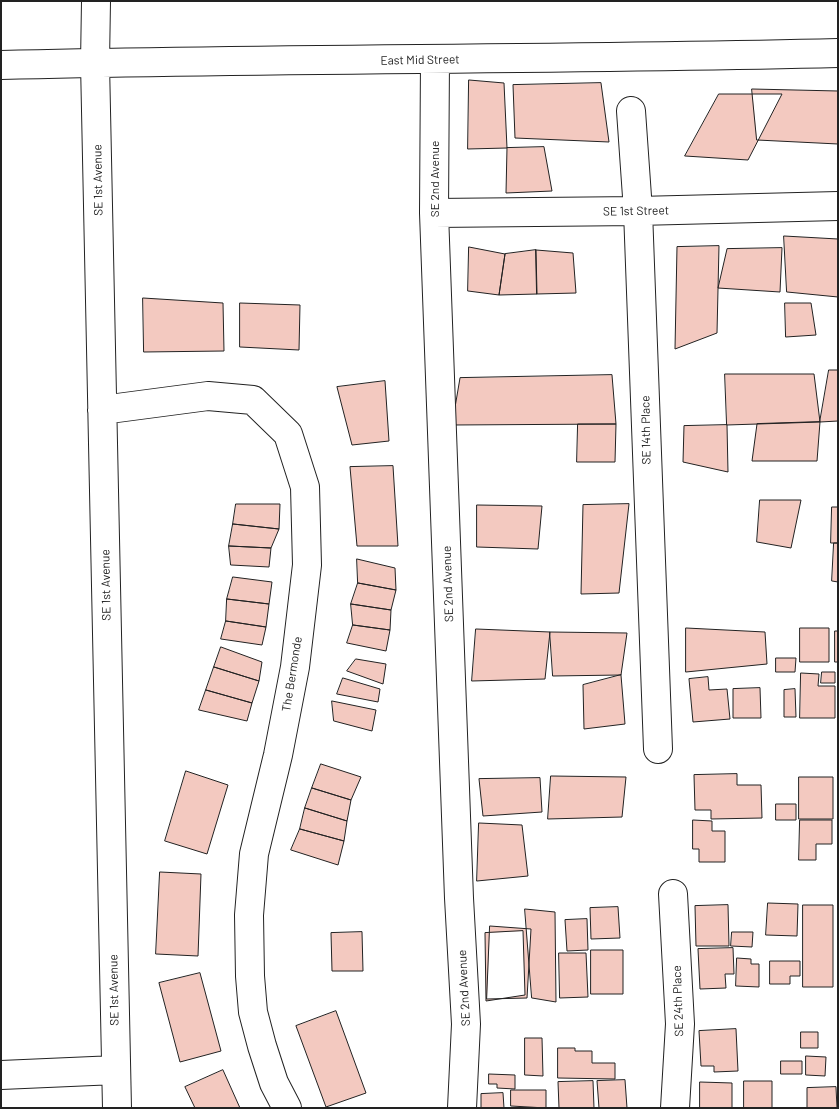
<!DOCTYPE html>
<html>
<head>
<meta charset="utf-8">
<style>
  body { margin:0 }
  #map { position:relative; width:839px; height:1109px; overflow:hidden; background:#fff; font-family:Barlow,sans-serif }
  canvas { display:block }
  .frame { position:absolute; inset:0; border:2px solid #222; pointer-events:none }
</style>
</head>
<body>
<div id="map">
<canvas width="839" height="1109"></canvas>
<div class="frame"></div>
</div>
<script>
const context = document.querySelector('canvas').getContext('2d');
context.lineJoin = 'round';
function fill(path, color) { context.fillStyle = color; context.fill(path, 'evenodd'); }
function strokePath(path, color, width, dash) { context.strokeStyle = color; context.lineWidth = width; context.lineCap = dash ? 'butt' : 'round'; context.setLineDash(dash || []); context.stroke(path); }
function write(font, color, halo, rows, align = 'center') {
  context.font = font + ' Barlow,sans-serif'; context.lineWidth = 4; context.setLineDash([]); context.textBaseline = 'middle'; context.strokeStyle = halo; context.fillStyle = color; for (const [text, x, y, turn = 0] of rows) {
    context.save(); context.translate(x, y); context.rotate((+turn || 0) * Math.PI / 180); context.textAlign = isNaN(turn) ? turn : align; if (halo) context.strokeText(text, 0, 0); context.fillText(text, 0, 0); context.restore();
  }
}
const building = new Path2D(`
  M469 80 504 83 507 148 468 149Z
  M601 83 609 142 515 138 513 85Z
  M752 89 838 91V144L757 140Z
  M719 94H782L748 160 685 156Z
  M544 147 552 191 506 193 507 148Z
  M784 236 838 239V297L787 292Z
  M719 246 717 333 675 349 677 247Z
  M469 247 505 254 499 295 468 291Z
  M782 248 780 292 718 288 727 249Z
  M536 250 537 294 499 295 505 254Z
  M536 250 573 253 576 293 537 294Z
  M143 298 223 303 224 351 144 352Z
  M240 303 300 305 299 350 240 347Z
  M785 303H811L816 335 786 337Z
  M829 370H838V421L820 422Z
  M725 374H814L820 422 727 425Z
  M612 375 616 424 452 425 460 378Z
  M385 381 389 441 352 445 337 387Z
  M820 422 817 461H752L757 424Z
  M578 424H616L615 462H577Z
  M727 425 728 472 683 462 684 426Z
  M393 466 398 546H357L350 467Z
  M760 500H801L791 548 757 542Z
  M236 504H280L279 529 233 524Z
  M629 504 619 593 581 594 583 505Z
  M477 505 542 506 538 549 477 547Z
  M832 507H838V543H831Z
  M233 524 279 529 271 548 229 546Z
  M834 543H838V582L832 581Z
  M229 546 271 548 269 567 231 565Z
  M357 559 395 568 396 590 358 583Z
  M233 577 272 582 269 604 227 599Z
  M358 583 396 590 391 610 351 604Z
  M227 599 269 604 266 627 226 621Z
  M351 604 391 610 390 630 353 625Z
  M226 621 266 627 262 645 221 639Z
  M353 625 390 630 386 651 347 643Z
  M686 628 765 632 767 664 686 672Z
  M800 628H829V662H800Z
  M476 629 550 632 545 679 472 681Z
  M835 631H838V662H835Z
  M550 632 627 633 621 675 553 676Z
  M221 647 262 662 259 681 214 667Z
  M776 658H796L795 672H776Z
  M356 659 386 664 383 684 347 671Z
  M214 667 259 681 252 703 206 690Z
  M822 672H835V683H821Z
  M801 673 819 674 818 686H835V718H800Z
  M621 675 625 724 584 729 583 685Z
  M708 677 709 690 727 689 730 719 693 722 689 679Z
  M343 678 380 689 378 702 337 694Z
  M760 688 761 718H733V689Z
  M795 689 796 717H784V690Z
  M206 690 252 703 247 721 199 710Z
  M332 701 376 710 372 731 334 721Z
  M321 764 361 777 351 800 312 788Z
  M186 771 228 785 207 854 165 841Z
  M737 774V785H761L762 818 711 819V810H695L694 775Z
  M551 776 626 777 622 817 548 819Z
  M799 777H833V819H799Z
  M540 778 542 812 483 816 479 779Z
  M312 788 351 800 347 821 305 808Z
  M776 804H796V820H776Z
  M305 808 347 821 344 841 300 829Z
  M693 820 712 821V831H725V862H699V849H693Z
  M800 820H832V844H816V860H799Z
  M479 823 522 825 528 876 477 881Z
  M300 829 344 841 338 865 291 850Z
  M160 872 201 874 198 956 156 954Z
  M768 903 798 904 797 936 766 935Z
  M728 905 729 946H696L695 906Z
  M803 905H833V987H803Z
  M618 907 620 938 591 939 590 908Z
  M525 909 555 912 556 1002 532 998Z
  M587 919 588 950 567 951 565 920Z
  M490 926 531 929 527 998 487 999Z
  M523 931 525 995 486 1001 485 933Z
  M362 932 363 971H332L331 933Z
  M732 932H753L752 947 731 946Z
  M733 948 734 974H725L726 988 700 989 698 949Z
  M591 950H623V994H591Z
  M559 953H586L588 997 560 998Z
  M737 958 751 959V964H759V987L736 986Z
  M770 961H800V976H790V984H770Z
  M200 973 221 1051 180 1062 159 983Z
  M336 1011 366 1093 326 1107 296 1026Z
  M736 1029 738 1071 714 1072V1066H701L699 1031Z
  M801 1032H818V1048H801Z
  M525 1038H542L543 1076 525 1075Z
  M558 1048H575V1051H592V1063H615V1079L558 1078Z
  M806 1056 826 1057 825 1076 806 1075Z
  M781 1061H802V1074H781Z
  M223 1070 240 1108H195L185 1087Z
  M489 1074 515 1075V1089L497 1088V1084H489Z
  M625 1080 627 1108H599L597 1081Z
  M593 1081 594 1108H559L558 1082Z
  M744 1081H772V1108H744Z
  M700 1082 732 1083V1108H700Z
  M836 1087 837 1108H807V1088Z
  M511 1090H546V1108L511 1106Z
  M503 1093 504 1108H481V1094Z`);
fill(building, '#f3c9c0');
strokePath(building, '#222', 1);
const minor = new Path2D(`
  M96 1 95 63 117 1108
  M435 59 434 213 459 898 466 1024 462 1108
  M1 65C280 58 559 60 838 53
  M631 111 638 211 658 749
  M434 213 638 211 838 206
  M102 410 208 396 253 400 288 434 305 487 307 565 295 667 278 755 254 854 249 915 250 976 253 1012 262 1046 274 1083 287 1108
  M673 894 680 1024 675 1108
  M1 1075 116 1070`);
strokePath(minor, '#222', 30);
strokePath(minor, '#fff', 28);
write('12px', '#222', '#fff', [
  ["East Mid Street",420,60,-1],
  ["SE 2nd Avenue",435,179,-90],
  ["SE 1st Avenue",98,180,-91],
  ["SE 1st Street",636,211,-1],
  ["SE 14th Place",646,430,-91],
  ["SE 2nd Avenue",448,584,-92],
  ["SE 1st Avenue",106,585,-91],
  ["The Bermonde",292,674,-81],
  ["SE 2nd Avenue",464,988,-93],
  ["SE 1st Avenue",114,990,-91],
  ["SE 24th Place",678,1001,-92]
]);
</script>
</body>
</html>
